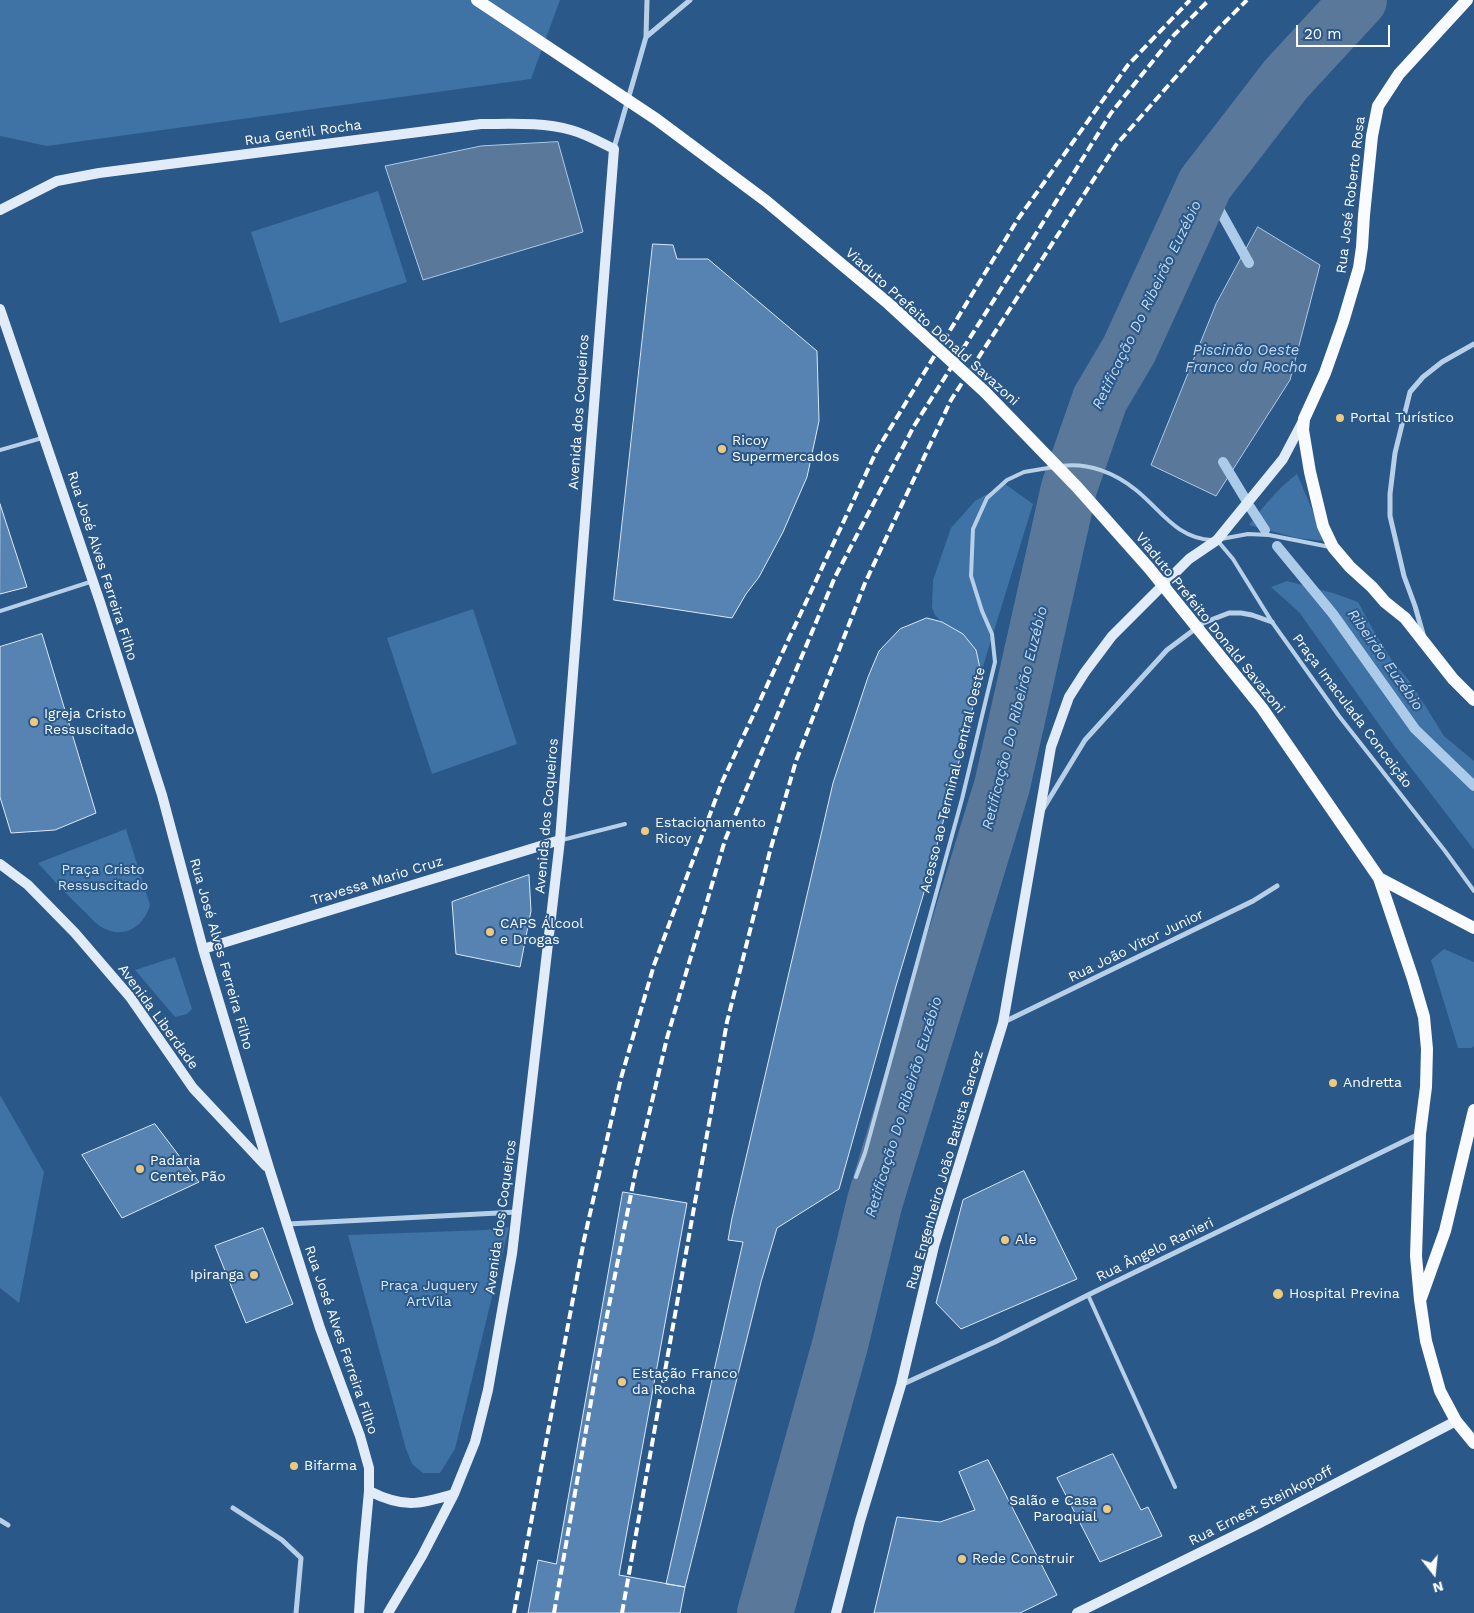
<!DOCTYPE html>
<html>
<head>
<meta charset="utf-8">
<style>
  body { margin:0 }
  #map { position:relative; width:1474px; height:1613px; overflow:hidden; background:#2a5889; font-family:"Work Sans",sans-serif }
  canvas { display:block }
  .north { position:absolute; left:1409px; top:1548px; width:50px; height:50px; -webkit-text-stroke:4px #2a5889; paint-order:stroke; rotate:164deg; font-size:14px; font-weight:700; line-height:20px; text-align:center; color:#fff }
  .north::after { content:''; display:block; margin:auto; width:18px; height:22px; background:#fff; clip-path:polygon(50% 0,100% 100%,50% 72%,0 100%) }
  .scale { position:absolute; left:1296px; top:25px; width:94px; height:22px; box-sizing:border-box; border:2px solid #fff; border-top:0; padding-left:6px; font-size:15px; line-height:18px; white-space:nowrap; color:#fff; -webkit-text-stroke:4px #2a5889; paint-order:stroke }
</style>
</head>
<body>
<div id="map">
<canvas width="1474" height="1613"></canvas>
<div class="north">N</div>
<div class="scale">20 m</div>
</div>
<script>
const context = document.querySelector('canvas').getContext('2d');
context.lineJoin = 'round';
function fill(path, color) { context.fillStyle = color; context.fill(path, 'evenodd'); }
function strokePath(path, color, width, dash) { context.strokeStyle = color; context.lineWidth = width; context.lineCap = dash ? 'butt' : 'round'; context.setLineDash(dash || []); context.stroke(path); }
function write(font, color, halo, rows, align = 'center') {
  context.font = font + ' "Work Sans",sans-serif'; context.lineWidth = 4; context.setLineDash([]); context.textBaseline = 'middle'; context.strokeStyle = halo; context.fillStyle = color; for (const [text, x, y, turn = 0] of rows) {
    context.save(); context.translate(x, y); context.rotate((+turn || 0) * Math.PI / 180); context.textAlign = isNaN(turn) ? turn : align; if (halo) context.strokeText(text, 0, 0); context.fillText(text, 0, 0); context.restore();
  }
}
fill(new Path2D(`
  M0 0H560L531 79 47 146 0 136Z
  M378 191 407 282 280 323 251 232Z
  M1297 474 1314 514 1324 541 1297 538 1249 525C1264 506 1278 488 1297 474Z
  M1005 484 1033 504 981 673 976 650 963 634 942 622 935 615 932 608 933 580 951 528 975 501Z
  M1287 581 1333 593 1358 602 1376 635 1391 659 1411 683 1444 736 1474 761V850L1395 747 1299 612 1271 587Z
  M473 609 517 744 432 774 387 638Z
  M126 829 150 905C144 927 124 939 103 928 97 925 91 918 86 913 69 897 53 880 38 863Z
  M1444 949 1474 962V1046L1472 1048H1458L1431 960Z
  M175 957 192 1009 187 1014 175 1017 135 970Z
  M0 1095 44 1172 19 1303 0 1288Z
  M509 1227 455 1449 440 1473H423L412 1464 406 1449 348 1235 486 1230Z`), '#3f72a5');
const water = new Path2D(`
  M558 142 583 232 423 280 385 166 481 146Z
  M1258 227 1320 265 1290 380 1216 496 1151 465 1216 304Z`);
fill(water, '#5a789a');
strokePath(water, '#accbe8', 1);
strokePath(new Path2D(`
  M1205 184 1249 263
  M1223 462 1246 500
  M1250 507 1265 530
  M1277 546 1333 614 1415 729 1474 786`), '#accbe8', 10);
strokePath(new Path2D(`
  M765 1613 840 1345 875 1201 1002 786 1069 488 1100 399 1129 350 1205 184 1286 79 1359 0`), '#5a789a', 56);
const building = new Path2D(`
  M653 244 673 245 677 259H708L817 351 819 421 807 477 783 532 759 577 746 594 732 618 614 600Z
  M0 504 27 587 0 594Z
  M927 618 942 622 963 634 976 650 981 673 966 735 928 879 896 986 839 1189 777 1228 761 1282 685 1587 666 1584 743 1242 728 1240 732 1218 833 783 868 677 879 651 900 629Z
  M42 634 96 813 55 830 11 833 0 797V647Z
  M529 875 531 911 520 967 456 954 452 902Z
  M155 1124 199 1182 122 1218 82 1155Z
  M1024 1171 1077 1279 961 1329 936 1303 963 1200Z
  M623 1192 687 1203 619 1575 685 1587 680 1613H528L538 1560 556 1564Z
  M263 1228 293 1304 246 1323 215 1246Z
  M1113 1454 1141 1510 1148 1507 1162 1536 1100 1562 1057 1478Z
  M988 1460 1057 1595 1020 1613H874L897 1517 940 1522 975 1510 959 1472Z`);
fill(building, '#5683b2');
strokePath(building, '#dbe9f7', 1);
strokePath(new Path2D(`
  M0 450 42 438
  M1061 466C1088 462 1115 473 1136 490 1161 510 1177 539 1212 540
  M1221 539 1248 534 1269 535 1330 547
  M1217 540 1233 559 1272 622 1339 716 1445 851 1474 891
  M0 611 93 581
  M562 840 625 824
  M856 1177 865 1153 962 799 995 662 992 634 982 611 971 576 973 529 987 498 1007 480 1024 472 1054 467
  M1088 1295 1175 1487`), '#b7d0e8', 4);
strokePath(new Path2D(`
  M646 37 690 0
  M614 148 646 37 647 0
  M1423 634 1415 606 1404 576 1390 516V494L1395 453 1410 392 1423 377 1442 362 1474 344
  M1043 809 1085 740 1167 650 1203 623 1229 613H1241L1252 615 1272 622
  M1004 1022 1253 901 1277 886
  M288 1224 517 1212
  M901 1385 995 1342 1088 1295 1419 1134
  M233 1508 282 1540 301 1558 296 1613
  M0 1520 8 1525`), '#b7d0e8', 5);
strokePath(new Path2D(`
  M0 210 57 181 99 173 481 124C511 124 542 122 571 130 586 134 600 142 614 149L560 840 512 1254 488 1390 475 1442 454 1494 422 1556 388 1613
  M0 309 100 602 162 795 203 949 269 1168 320 1328 360 1436 369 1468V1491L362 1567 359 1613
  M0 864 28 885 75 933 130 997 193 1088 266 1166
  M203 949 560 840
  M369 1491C403 1508 418 1505 454 1494
  M836 1613 860 1521 901 1385 934 1246 1003 1023 1051 747 1069 697 1085 672 1112 636 1189 559 1217 540 1283 459 1303 421
  M1077 1613 1254 1526 1456 1421`), '#e1ecf8', 10);
strokePath(new Path2D(`
  M477 0 656 119 766 201 889 304 985 392 1077 487 1149 568 1262 708 1379 878 1413 979 1424 1017 1427 1049 1426 1087 1420 1134 1416 1256 1420 1300 1426 1341 1440 1391 1456 1421 1474 1443
  M1467 0 1399 74 1378 106 1372 136 1364 215 1362 247 1359 268 1343 322 1325 373 1304 419 1303 430 1310 472 1323 526 1333 547 1350 567 1372 587 1385 602 1405 618 1453 679 1474 700
  M1379 878 1474 928
  M1421 1298 1445 1231 1474 1110`), '#f9fbfe', 12);
strokePath(new Path2D(`
  M514 1613 584 1240 621 1078 654 965 722 782 877 450 1018 219 1128 65 1190 0
  M554 1613 599 1356 636 1169 667 1038 725 840 835 577 914 426 1037 232 1111 113 1174 35 1209 0
  M622 1613 727 1022 770 851 796 761 865 583 951 400 1116 145 1218 29 1247 0`), '#fff', 4, [9, 4]);
for (const [x, y, r, color] of [
  [1340,418,5,"#efc97f"],
  [722,449,5,"#efc97f"],
  [34,722,5,"#efc97f"],
  [645,831,5,"#efc97f"],
  [490,932,5,"#efc97f"],
  [1333,1083,5,"#efc97f"],
  [140,1169,5,"#efc97f"],
  [1005,1240,5,"#efc97f"],
  [254,1275,5,"#efc97f"],
  [1278,1294,6,"#efc97f"],
  [622,1382,5,"#efc97f"],
  [294,1466,5,"#efc97f"],
  [1107,1509,5,"#efc97f"],
  [962,1559,5,"#efc97f"]
]) { const dot = new Path2D(); dot.arc(x, y, r, 0, 2 * Math.PI); context.fillStyle = color; context.fill(dot); strokePath(dot, '#2a5889', 2); }
write('14px', '#fff', '#2a5889', [
  ["Rua Gentil Rocha",303,133,-8],
  ["Rua José Roberto Rosa",1351,195,-83],
  ["Viaduto Prefeito Donald Savazoni",932,327,42],
  ["Avenida dos Coqueiros",579,412,-86],
  ["Rua José Alves Ferreira Filho",102,566,72],
  ["Viaduto Prefeito Donald Savazoni",1210,623,51],
  ["Praça Imaculada Conceição",1352,711,53],
  ["Acesso ao Terminal Central Oeste",953,780,-76],
  ["Avenida dos Coqueiros",547,816,-85],
  ["Travessa Mario Cruz",377,881,-17],
  ["Rua João Vitor Junior",1136,946,-26],
  ["Rua José Alves Ferreira Filho",221,954,74],
  ["Avenida Liberdade",158,1017,54],
  ["Rua Engenheiro João Batista Garcez",945,1170,-74],
  ["Avenida dos Coqueiros",501,1217,-82],
  ["Rua Ângelo Ranieri",1155,1250,-26],
  ["Rua José Alves Ferreira Filho",341,1340,71],
  ["Rua Ernest Steinkopoff",1261,1506,-27]
]);
write('14px', '#fff', '#2a5889', [
  ["Portal Turístico",1350,418],
  ["Ricoy",732,441],
  ["Supermercados",732,457],
  ["Igreja Cristo",44,714],
  ["Ressuscitado",44,730],
  ["Estacionamento",655,823],
  ["Ricoy",655,839],
  ["CAPS Álcool",500,924],
  ["e Drogas",500,940],
  ["Andretta",1343,1083],
  ["Padaria",150,1161],
  ["Center Pão",150,1177],
  ["Ale",1015,1240],
  ["Ipiranga",244,1275,"right"],
  ["Hospital Previna",1289,1294],
  ["Estação Franco",632,1374],
  ["da Rocha",632,1390],
  ["Bifarma",304,1466],
  ["Salão e Casa",1097,1501,"right"],
  ["Paroquial",1097,1517,"right"],
  ["Rede Construir",972,1559]
], 'left');
write('14px', '#dbe9f7', '#2a5889', [
  ["Praça Cristo",103,870],
  ["Ressuscitado",103,886],
  ["Praça Juquery",429,1286],
  ["ArtVila",429,1302]
]);
write('italic 15px', '#c3d9f0', '#2a5889', [
  ["Retificação Do Ribeirão Euzébio",1147,305,-64],
  ["Piscinão Oeste",1246,351],
  ["Franco da Rocha",1246,368],
  ["Ribeirão Euzébio",1385,660,55],
  ["Retificação Do Ribeirão Euzébio",1015,718,-76],
  ["Retificação Do Ribeirão Euzébio",904,1107,-73]
]);
</script>
</body>
</html>
